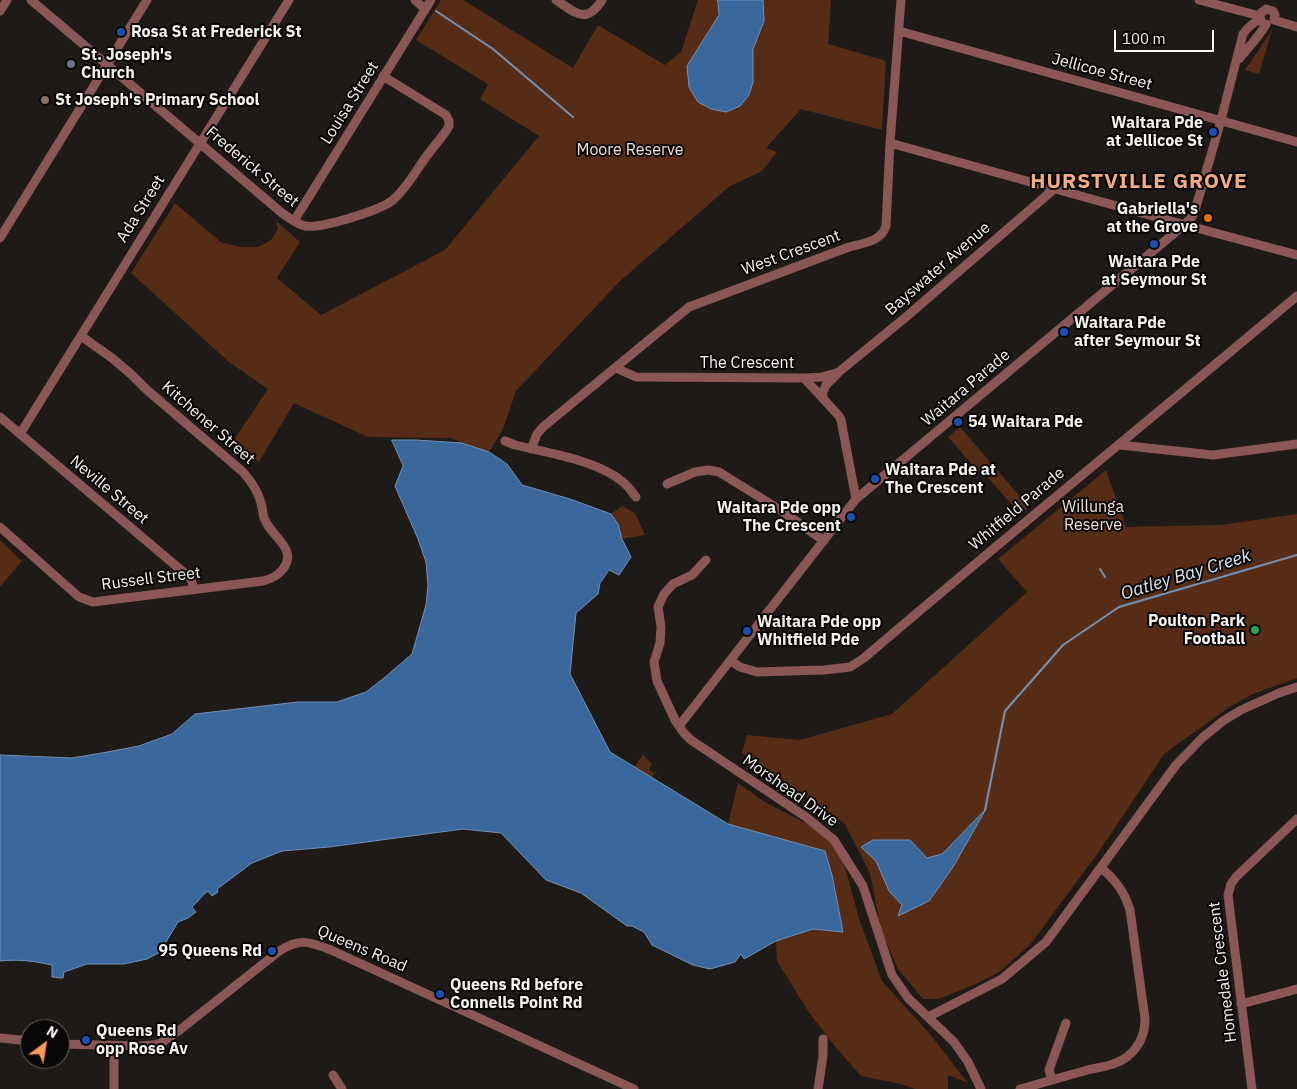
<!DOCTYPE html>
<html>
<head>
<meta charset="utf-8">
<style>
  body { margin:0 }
  #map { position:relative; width:1297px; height:1089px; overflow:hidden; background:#1e1a18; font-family:"IBM Plex Sans",sans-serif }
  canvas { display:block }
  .north { position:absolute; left:20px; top:1019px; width:50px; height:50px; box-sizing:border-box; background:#070605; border:1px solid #676564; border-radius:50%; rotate:31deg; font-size:14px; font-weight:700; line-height:20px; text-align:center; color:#f7f4f2 }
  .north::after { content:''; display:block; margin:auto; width:18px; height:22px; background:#ff9b5a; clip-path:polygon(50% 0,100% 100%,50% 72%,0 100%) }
  .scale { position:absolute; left:1114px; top:30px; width:100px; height:22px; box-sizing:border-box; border:2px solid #f7f4f2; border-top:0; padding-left:6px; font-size:15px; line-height:18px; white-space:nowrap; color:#f7f4f2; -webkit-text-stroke:4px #070605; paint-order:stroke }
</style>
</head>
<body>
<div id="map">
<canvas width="1297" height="1089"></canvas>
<div class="north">N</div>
<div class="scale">100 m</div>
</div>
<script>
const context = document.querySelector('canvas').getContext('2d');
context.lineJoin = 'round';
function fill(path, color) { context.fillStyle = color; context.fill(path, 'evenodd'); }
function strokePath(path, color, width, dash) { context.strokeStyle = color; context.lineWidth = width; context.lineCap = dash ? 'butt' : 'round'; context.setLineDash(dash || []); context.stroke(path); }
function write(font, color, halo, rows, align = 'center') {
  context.font = font + ' "IBM Plex Sans",sans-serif'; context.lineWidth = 4; context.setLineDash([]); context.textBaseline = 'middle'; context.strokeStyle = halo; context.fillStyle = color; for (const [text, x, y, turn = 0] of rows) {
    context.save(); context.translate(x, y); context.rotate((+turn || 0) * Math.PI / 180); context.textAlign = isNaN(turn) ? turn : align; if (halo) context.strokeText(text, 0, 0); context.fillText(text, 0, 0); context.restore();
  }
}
fill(new Path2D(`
  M441 0H463L573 68 598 25 665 65 681 52 698 0H831L828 44 886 61 882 130 801 109 766 148 777 152 762 171 730 186 620 281 516 391 503 429 489 452 450 438 368 437 294 403 259 462 234 440 268 389 229 362 131 273 175 203 222 243 243 247H258L271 240 278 229 276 221 300 242 277 278 321 315 445 250 539 136 480 99 488 84 416 40Z
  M1272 30 1259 74 1245 70Z
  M960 427 1029 507 1020 514 985 474 982 476 948 437Z
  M1106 470 1126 527 1221 525 1297 514V678L1253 694 1228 708 1164 754 1098 853 1029 946 999 972 978 983 939 999H923L898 969 881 930 870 873 845 824 742 753 747 735 800 740 892 714 1027 592 998 559Z
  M622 506 635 513 645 535 622 539 618 524 611 514Z
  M0 540 22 561 0 587Z
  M643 755 652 764 649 770 654 773 658 769 652 777 634 767Z
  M738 783 765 802 807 824 833 844 844 863 859 919 882 981 929 1033 968 1083 948 1075V1089H915L901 1084 861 1076 833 1044 808 1011 777 961 776 941 813 929 842 932 832 875 825 851 728 824Z`), '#572c16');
const water = new Path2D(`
  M718 0H763L764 21 753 49V82L749 95 740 106 726 112 711 109 698 102 689 87 687 66 719 15Z
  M392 440H416L462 443 489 452 507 464 522 485 570 499 611 514 618 524 622 539 631 557 619 575 609 570 600 583 598 594 576 613 570 674 610 752 728 824 825 851 832 875 843 932 813 929 776 941 744 959 741 954 735 962 710 969 693 965 652 945 644 932 632 926H627L581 893 546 880 501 833 463 829 329 847 282 851 252 863 217 889 218 892 212 896 208 891C202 895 198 902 192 907L196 912 188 918 178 922 160 952 147 959 124 964H87L64 972 63 978 52 977V965C34 961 18 959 0 961V755L72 758 102 753 139 746 172 734 195 714 298 702H337L366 692 384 678 412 654 426 605 428 585 426 562 418 539 395 486 403 466Z
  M986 809 953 867 929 901 898 916 902 905 889 891 876 861 861 847 873 840H910L927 858 942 854Z`);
fill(water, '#3b689c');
strokePath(water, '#7392b6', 1);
strokePath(new Path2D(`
  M436 11 493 49 573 117
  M1100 569 1105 577
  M985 810 1005 711 1063 645 1119 607 1297 555`), '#7392b6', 2);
strokePath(new Path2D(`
  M31 0 282 213C289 218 297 224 305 226 321 229 381 210 393 200 407 188 415 172 426 157 433 147 443 137 449 126V121L446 115 383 76
  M415 0 425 9
  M556 0C576 13 586 25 602 0
  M1199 0 1260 16
  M0 11 7 0
  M1274 20 1297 27
  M1261 21 1260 18V14L1266 9 1273 11 1275 15 1274 20
  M899 31 1297 142
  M1239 59C1248 48 1259 37 1266 24
  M890 143 1178 223 1297 255
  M294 221 431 0
  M0 238 147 0
  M616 368 636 377 804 378 839 416 841 420 856 499
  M804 378 822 377 836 373
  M823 398V392L826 385 840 371 906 317 1054 189
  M0 417 188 576 191 579 194 589
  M20 434 289 0
  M505 441 515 445C548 453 597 460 623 482 628 486 632 492 636 497
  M1120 445 1213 455 1297 444
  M531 449 537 434 543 427 689 307 849 247C863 243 881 242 886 226L890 143 901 0
  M667 484 695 472 708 470 719 472 782 511 824 541
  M0 527 79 597 93 602 263 581C271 579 278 576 283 569 298 550 273 537 266 522 262 516 263 509 261 503 258 491 251 481 243 472L147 390 132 375 112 358 81 336
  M706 560 692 575 673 584 664 594 658 607 661 627 660 643 654 662 657 681 675 720 683 732 691 740 806 817 834 840 863 886 892 975 908 998 954 1042 968 1062 981 1089
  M731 661 740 667 757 672 824 670 850 667 864 658C1007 536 1153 417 1297 296
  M679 726 856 499 1184 225 1192 217 1196 207 1221 120 1243 34C1248 27 1252 23 1261 19
  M1241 1004 1297 989
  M928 1017 1002 979 1046 942 1176 765 1202 738 1223 721 1241 710 1279 693 1297 687
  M0 1038 30 1041
  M60 1044 139 1046 153 1045 161 1043 181 1029 278 952C299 938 308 941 331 950L634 1089
  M114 1046V1089
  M333 1075 342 1089
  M1052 1079 1049 1070 1066 1023
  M818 1089 823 1056V1039
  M1020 1089C1041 1083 1062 1077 1084 1071 1098 1067 1116 1066 1128 1056 1140 1046 1145 1034 1145 1019L1130 910C1125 893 1115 879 1101 868
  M1252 1089 1228 895 1231 884 1236 877 1297 819`), '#8b5656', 9);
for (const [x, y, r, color] of [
  [121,32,5,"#1a4fb4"],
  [71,64,5,"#6b7280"],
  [45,100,5,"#8d6e63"],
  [1213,132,5,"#1a4fb4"],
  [1208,218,5,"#e8710a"],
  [1154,244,5,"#1a4fb4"],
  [1064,332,5,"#1a4fb4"],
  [958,422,5,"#1a4fb4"],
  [875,479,5,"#1a4fb4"],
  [851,517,5,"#1a4fb4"],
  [1255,630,5,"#2e9e5b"],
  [747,631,5,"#1a4fb4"],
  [272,951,5,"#1a4fb4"],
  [440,994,5,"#1a4fb4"],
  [86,1040,5,"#1a4fb4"]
]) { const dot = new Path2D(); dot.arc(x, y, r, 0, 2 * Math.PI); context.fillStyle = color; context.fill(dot); strokePath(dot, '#070605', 2); }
write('bold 16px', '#f7f4f2', '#070605', [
  ["Rosa St at Frederick St",131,32],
  ["St. Joseph's",81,55],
  ["Church",81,73],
  ["St Joseph's Primary School",55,100],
  ["Waitara Pde",1203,123,"right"],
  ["at Jellicoe St",1203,141,"right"],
  ["Gabriella's",1198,209,"right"],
  ["at the Grove",1198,227,"right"],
  ["Waitara Pde",1154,262,"center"],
  ["at Seymour St",1154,280,"center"],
  ["Waitara Pde",1074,323],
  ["after Seymour St",1074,341],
  ["54 Waitara Pde",968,422],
  ["Waitara Pde at",885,470],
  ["The Crescent",885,488],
  ["Waitara Pde opp",841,508,"right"],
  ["The Crescent",841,526,"right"],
  ["Poulton Park",1245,621,"right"],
  ["Football",1245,639,"right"],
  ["Waitara Pde opp",757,622],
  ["Whitfield Pde",757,640],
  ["95 Queens Rd",262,951,"right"],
  ["Queens Rd before",450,985],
  ["Connells Point Rd",450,1003],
  ["Queens Rd",96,1031],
  ["opp Rose Av",96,1049]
], 'left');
write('16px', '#f7f4f2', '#070605', [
  ["Jellicoe Street",1102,72,15],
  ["Louisa Street",350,103,-58],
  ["Frederick Street",252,167,40],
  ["Ada Street",141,209,-58],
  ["West Crescent",791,253,-20],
  ["Bayswater Avenue",938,269,-41],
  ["The Crescent",747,363],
  ["Waitara Parade",966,388,-40],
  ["Kitchener Street",208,423,41],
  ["Neville Street",109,490,40],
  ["Whitfield Parade",1017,509,-40],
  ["Russell Street",151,579,-7],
  ["Morshead Drive",790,791,35],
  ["Queens Road",362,949,23],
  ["Homedale Crescent",1223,972,-97]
]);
write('16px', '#f3dfd6', '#070605', [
  ["Moore Reserve",630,150],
  ["Willunga",1093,507],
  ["Reserve",1093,525]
]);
write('italic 18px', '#d9e6f5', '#070605', [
  ["Oatley Bay Creek",1186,575,-17]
]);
context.letterSpacing = '1px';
write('bold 21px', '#f4ad83', '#070605', [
  ["HURSTVILLE GROVE",1139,182]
]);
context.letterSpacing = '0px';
</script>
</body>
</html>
